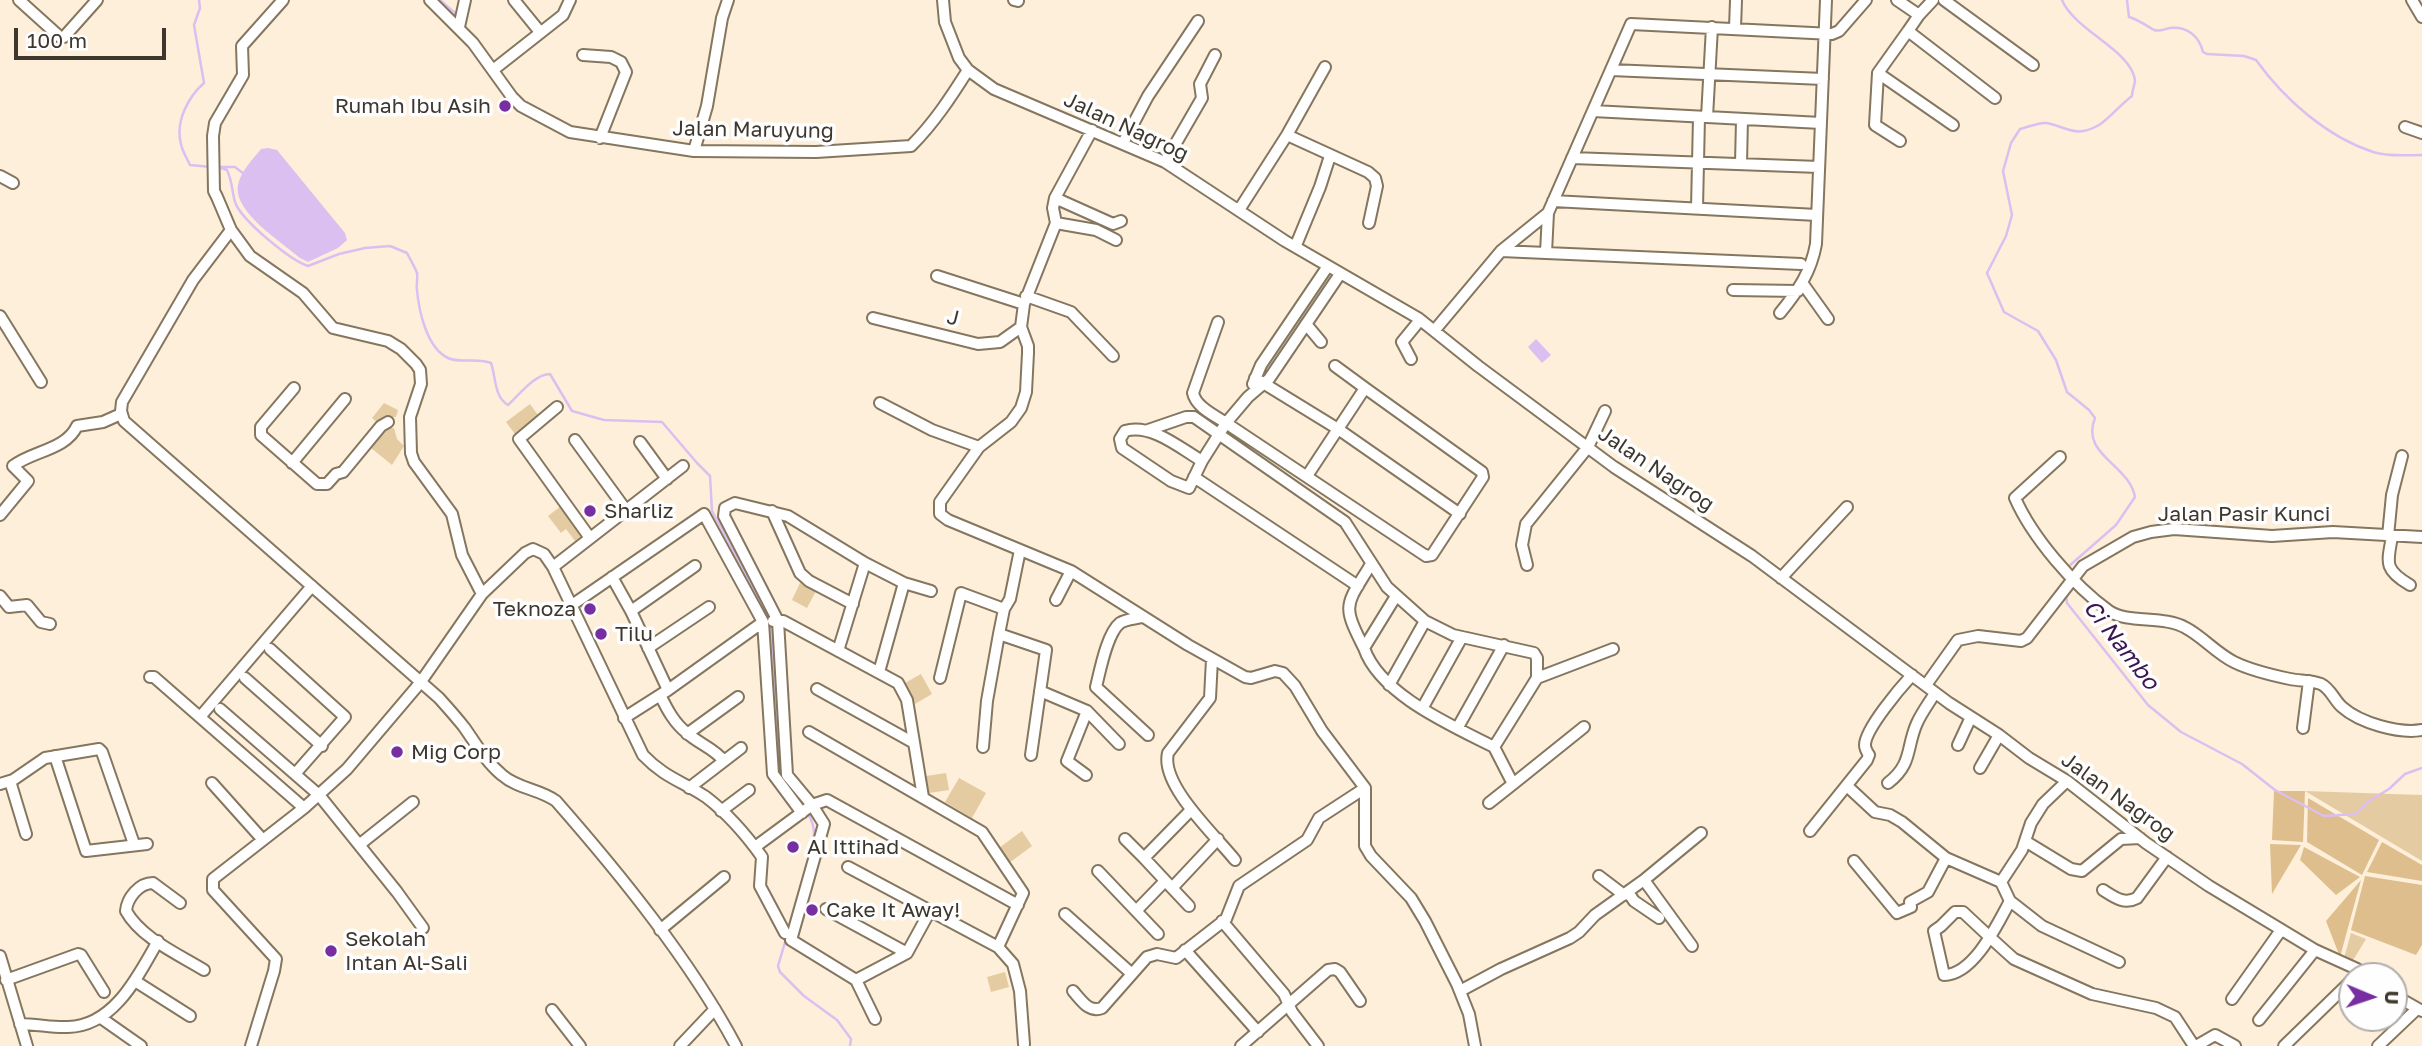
<!DOCTYPE html>
<html>
<head>
<meta charset="utf-8">
<style>
  body { margin:0 }
  #map { position:relative; width:2422px; height:1046px; overflow:hidden; background:#fdefda; font-family:"Golos Text",sans-serif }
  canvas { display:block }
  .north { position:absolute; left:2338px; top:962px; width:70px; height:70px; box-sizing:border-box; background:#fefefe; border:2px solid #b1aeaa; border-radius:50%; rotate:92deg; font-size:19px; font-weight:700; line-height:28px; text-align:center; color:#3d372d }
  .north::after { content:''; display:block; margin:auto; width:24px; height:32px; background:#762ea0; clip-path:polygon(50% 0,100% 100%,50% 72%,0 100%) }
  .scale { position:absolute; left:14px; top:28px; width:152px; height:32px; box-sizing:border-box; border:4px solid #3d372d; border-top:0; padding-left:9px; font-size:21px; line-height:24px; white-space:nowrap; color:#3d372d; -webkit-text-stroke:5px #fefefe; paint-order:stroke }
</style>
</head>
<body>
<div id="map">
<canvas width="2422" height="1046"></canvas>
<div class="north">U</div>
<div class="scale">100 m</div>
</div>
<script>
const context = document.querySelector('canvas').getContext('2d');
context.lineJoin = 'round';
function fill(path, color) { context.fillStyle = color; context.fill(path, 'evenodd'); }
function strokePath(path, color, width, dash) { context.strokeStyle = color; context.lineWidth = width; context.lineCap = dash ? 'butt' : 'round'; context.setLineDash(dash || []); context.stroke(path); }
function write(font, color, halo, rows, align = 'center') {
  context.font = font + ' "Golos Text",sans-serif'; context.lineWidth = 7; context.setLineDash([]); context.textBaseline = 'middle'; context.strokeStyle = halo; context.fillStyle = color; for (const [text, x, y, turn = 0] of rows) {
    context.save(); context.translate(x, y); context.rotate((+turn || 0) * Math.PI / 180); context.textAlign = isNaN(turn) ? turn : align; if (halo) context.strokeText(text, 0, 0); context.fillText(text, 0, 0); context.restore();
  }
}
fill(new Path2D(`
  M384 403 398 410 396 417H389L378 423 372 418Z
  M530 404 538 415 515 434 506 422Z
  M391 428H394L397 439 404 446 392 465 371 448 384 431Z
  M561 506 583 535 575 541 566 529 561 533 548 516Z
  M800 583 816 591 807 608 792 600Z
  M921 674 932 694 915 704 903 684Z
  M946 773 949 790 929 793 926 776Z
  M959 778 986 793 972 818 945 802Z
  M2305 791 2422 795V861Z
  M1022 831 1032 846 1009 863 999 848Z
  M2351 933 2366 939 2352 962 2344 958Z
  M1005 972 1009 987 991 992 987 977Z`), '#e5cba2');
fill(new Path2D(`
  M2274 791H2305L2303 842 2272 840Z
  M2308 798 2379 840 2362 875 2307 842Z
  M2382 842 2422 865V881L2367 872Z
  M2270 844 2301 845 2272 894Z
  M2304 847 2360 877 2336 895 2300 860Z
  M2365 876 2422 885V945L2416 955 2351 930Z
  M2361 880 2340 957 2326 921Z`), '#debe8c');
fill(new Path2D(`
  M268 148 277 150 345 233 347 240 338 248 308 262 300 258C282 242 233 212 238 185 240 172 253 159 261 149Z
  M1536 339 1551 355 1542 363 1528 347Z`), '#dbbff1');
strokePath(new Path2D(`
  M199 0 200 8 194 25 204 83C188 97 175 122 181 144 182 151 187 158 190 165L211 167
  M440 0 456 14
  M2062 0C2075 31 2131 50 2135 80 2135 84 2132 91 2132 96 2121 104 2109 119 2099 125 2076 138 2069 128 2047 123 2039 122 2028 127 2020 129L2011 143 2003 171 2012 215 2006 236 1987 273 2004 312 2038 331 2056 360 2067 392 2089 410 2095 418C2080 455 2129 464 2135 497L2116 525 2068 567
  M2127 0 2129 17C2139 20 2145 25 2154 30 2160 32 2164 29 2170 28 2187 26 2199 36 2203 52L2207 54 2244 56 2256 60C2284 99 2327 137 2373 152 2389 157 2406 155 2422 155
  M218 167 227 170C232 180 232 191 235 202 241 220 290 260 308 266L339 254 365 248 390 246 407 253C410 259 415 267 417 273 418 279 416 285 417 290 419 312 427 348 448 358 460 364 476 357 491 363 496 377 494 397 508 405 519 395 535 374 550 374L572 411 604 420 662 422 697 463 710 476 712 511 768 616 771 628 781 776
  M221 167H235L244 174
  M2066 594 2067 603 2148 705 2181 732 2242 764 2275 790 2324 816 2355 814 2369 801 2389 789 2405 774 2422 768
  M807 812C818 829 814 840 809 859
  M786 939 778 966 780 972 804 996 837 1020 851 1039 850 1046`), '#dbbff1', 2.5);
const minor = new Path2D(`
  M19 0 60 37H64L97 0
  M283 0 242 46 243 75 215 123 213 136 214 191 217 197 231 230 250 256 303 293 333 328 388 341 401 349 416 364 420 370 421 384 410 417 411 453 414 462 452 514 462 555 482 594
  M430 0 473 43 512 97 521 106 570 132 694 151 816 152 911 146C934 123 951 97 968 70
  M514 0 540 32
  M943 0 945 22 959 58 968 70 994 89 1165 162 1285 241 1418 318 1478 366 1614 467 1752 556 1949 703 1999 735 2029 758 2067 781 2146 843 2209 886 2267 921 2315 950 2357 969 2366 976
  M1014 0 1018 1
  M1897 0 1919 15 1908 31 1995 98
  M1944 0 2033 65
  M2412 0 2422 17
  M1919 15 1933 0
  M459 27 465 0
  M1735 28 1736 0
  M583 55 611 57 621 62 626 72 600 138
  M493 70 563 15 570 0
  M1611 70 1823 79
  M1878 73 1953 125
  M1593 111 1821 123
  M1707 117 1712 27
  M2405 127 2422 133
  M1092 130 1055 198 1053 208 1056 223 1024 304 1021 327 1028 346V353L1026 392 1021 408 1011 422 979 447 940 502V514L948 520 1071 571 1188 645 1245 677 1251 678 1275 671 1283 673 1295 686 1322 731 1365 788V846L1371 856 1411 898 1425 921 1457 984 1469 1014 1475 1046
  M1287 135 1368 172 1375 178 1377 186 1369 223
  M1900 141 1875 125 1878 73 1908 31
  M1123 143 1148 96 1198 21
  M694 151 707 106 722 18 728 0
  M1572 158 1819 167
  M1165 162 1202 98 1200 84 1215 55
  M1741 164 1742 119
  M0 176 13 183
  M1055 198 1113 224 1121 221
  M1553 201 1817 215
  M1697 208 1699 117
  M1239 210 1287 135 1325 67
  M1056 223 1096 230 1116 240
  M231 230 193 280 122 402 121 411 124 421 439 698C448 708 456 717 464 727 476 744 486 762 502 775 518 789 540 789 556 801 620 874 690 960 736 1046
  M1296 245 1320 187 1330 156
  M1501 251 1546 253 1548 213
  M1546 253 1801 264
  M937 276 1024 304
  M1803 284 1828 319
  M1733 290 1798 291
  M1026 296 1071 312 1113 356
  M1780 313C1798 291 1811 272 1816 244L1826 0
  M0 316 41 382
  M873 318 978 344 1000 342 1021 327
  M1218 322 1193 393C1196 407 1214 415 1226 423L1426 556 1432 555 1483 477 1482 472 1365 388 1307 476
  M1306 324 1321 342
  M1434 331 1501 251 1548 213 1631 24 1832 34 1839 31 1866 0
  M1411 359 1402 342 1420 320
  M1335 366 1365 388
  M1255 378 1338 429 1460 514
  M1253 384 1261 365 1328 266
  M294 388 261 427V435L317 484H327L336 474 343 472 381 426 388 422
  M880 403 932 430 979 447
  M557 407 519 439 590 538
  M1148 430 1186 417H1194L1345 522 1387 587 1425 621 1453 635 1534 653 1537 658V678L1494 747C1453 726 1380 695 1364 648L1396 596
  M575 440 626 510
  M640 442 667 479
  M2060 457 2015 498C2032 537 2074 586 2109 611 2128 624 2164 615 2186 628 2203 637 2216 653 2234 662 2250 670 2271 675 2290 679 2300 681 2311 680 2321 684 2331 689 2334 700 2342 707 2360 723 2399 734 2422 730
  M1202 461C1180 448 1151 423 1125 431L1120 439 1122 448 1171 481 1189 488 1202 461 1226 423 1248 397 1269 379 1340 274
  M292 463 345 399
  M1194 477 1358 586
  M772 511 800 573 809 581 853 604
  M0 515 28 481 13 466C32 451 66 450 77 426L103 422 121 414
  M2388 536 2392 495 2402 456
  M2392 537C2387 563 2384 570 2410 585
  M1527 565 1522 545 1526 524 1588 447 1605 411
  M553 567 683 466
  M612 577 631 611 668 690
  M1781 578 1847 507
  M0 596 9 607 27 605 41 622 50 624
  M1056 600 1071 571
  M572 605 704 514 763 622 773 774 802 813
  M631 611 695 566
  M1142 617C1135 619 1126 619 1120 623 1107 633 1100 671 1096 687L1148 735
  M773 621H783L898 683 907 700 923 797
  M999 634 1046 650 1031 755
  M648 648 709 607
  M1364 648C1341 603 1346 606 1371 564
  M270 649 345 717 295 774
  M838 651 865 563
  M1212 659 1210 698 1168 753C1160 785 1216 836 1235 860
  M879 672 904 583
  M150 677H154L304 808
  M245 678 322 746
  M940 678 961 593 1004 609
  M1537 678 1613 649
  M1389 685 1425 621
  M1926 685 1958 640 1978 636 2021 641 2027 638 2083 566 2133 537 2151 532 2174 529 2272 536 2333 532 2422 537
  M817 689 914 743
  M1040 691 1087 711 1119 744
  M660 695C667 709 674 723 687 733 699 744 714 748 724 761
  M1423 707 1462 637
  M220 709 319 795 397 892 423 928
  M200 717 312 586
  M624 718 668 690 763 622
  M1458 727 1504 645
  M2303 728 2309 681
  M809 732 982 832 1023 893 998 947
  M687 734 738 697
  M1958 745 1971 717
  M983 747 987 701 999 634 1004 609 1010 599 1020 550
  M1494 747 1513 784 1584 727
  M55 756 86 851 147 844
  M1980 768 1999 735
  M1086 775 1067 761 1087 711
  M10 781 26 834
  M212 783 263 840
  M1888 783C1913 764 1906 747 1917 723 1922 712 1929 703 1935 693
  M0 784 13 780 45 758 99 749 102 752 134 844
  M1847 786 1875 812 1890 815 1902 822 1946 858 2001 882 2010 901 2042 926 2119 962
  M689 788 741 748
  M1489 803 1513 784
  M1191 810 1144 858 1172 888 1218 839
  M721 811 749 790
  M1810 831 1867 760 1869 755C1867 752 1865 748 1865 745 1865 729 1901 687 1912 675
  M1125 839 1144 858
  M2025 841 2071 869 2082 871 2121 839 2140 838
  M359 845 413 802
  M755 847 812 805 827 800 1018 905
  M1854 861 1897 913 1911 907 1910 902 1928 892 1946 858
  M848 867 998 947 1013 964 1020 991 1024 1044
  M1098 871 1158 934
  M1599 876 1624 895
  M1644 880 1692 946
  M2001 882 2022 850 2031 823 2043 804 2067 781
  M1172 888 1189 906
  M2103 890C2114 897 2124 905 2137 898L2167 857
  M1628 892 1634 901 1659 918
  M2010 901C1998 923 1974 975 1944 975L1934 931 1941 926 1955 912H1963C1980 928 1997 944 2014 959L2092 994 2156 1008 2175 1017 2194 1046
  M180 903 153 883C139 883 127 898 126 911 141 938 178 954 204 970
  M826 909 907 953
  M1136 911 1165 881
  M1065 914 1132 974
  M1222 921 1284 994 1292 1012 1318 1046
  M660 930 724 877
  M1185 950 1258 1032
  M0 956 27 1046
  M6 980 78 954 81 955 104 992
  M856 980 791 940 824 824 812 805 787 775 778 621 724 516 725 508 735 503 788 516 865 563 904 583 931 591
  M856 980 907 953 930 911
  M856 980 875 1019
  M135 981 190 1016
  M1073 991C1082 1001 1089 1013 1102 1008L1147 957 1157 954 1176 958 1226 919 1239 886 1307 840 1319 818 1365 788
  M1460 991 1501 969 1570 938 1579 932 1595 915 1644 880 1701 833
  M2394 995 2422 1011
  M2232 999 2281 930
  M552 1010 580 1046
  M101 1018 141 1046
  M2259 1020 2315 950
  M20 1024C37 1024 53 1028 68 1027 114 1026 138 976 158 941
  M251 1046 274 971 276 959 213 890V879L304 808 347 769 420 683 482 594 525 553 533 549 544 554 553 567 643 755C665 778 682 781 706 797 727 813 747 836 762 857L760 886 785 933
  M680 1046 715 1009
  M1241 1046 1328 970 1335 969 1340 972 1360 1001
  M2196 1046 2215 1035 2235 1046
  M2284 1046 2352 980
  M2378 1046 2417 1009`);
strokePath(minor, '#85765f', 14);
strokePath(minor, '#fff', 10);
for (const [x, y, r, color] of [
  [505,106,7,"#762ea0"],
  [590,511,7,"#762ea0"],
  [590,609,7,"#762ea0"],
  [601,634,7,"#762ea0"],
  [397,752,7,"#762ea0"],
  [793,847,7,"#762ea0"],
  [812,910,7,"#762ea0"],
  [331,951,7,"#762ea0"]
]) { const dot = new Path2D(); dot.arc(x, y, r, 0, 2 * Math.PI); context.fillStyle = color; context.fill(dot); strokePath(dot, '#fefefe', 2.5); }
write('21px', '#3d372d', '#fefefe', [
  ["Rumah Ibu Asih",491,106,"right"],
  ["Sharliz",604,511],
  ["Teknoza",576,609,"right"],
  ["Tilu",615,634],
  ["Mig Corp",411,752],
  ["Al Ittihad",807,847],
  ["Cake It Away!",826,910],
  ["Sekolah",345,939],
  ["Intan Al-Sali",345,963]
], 'left');
write('21px', '#3d372d', '#fefefe', [
  ["Jalan Nagrog",1126,127,25],
  ["Jalan Maruyung",753,130,1],
  ["J",953,318,14],
  ["Jalan Nagrog",1656,469,34],
  ["Jalan Pasir Kunci",2244,514],
  ["Jalan Nagrog",2118,797,36]
]);
write('italic 23px', '#3b1751', '#fefefe', [
  ["Ci Nambo",2121,645,52]
]);
</script>
</body>
</html>
